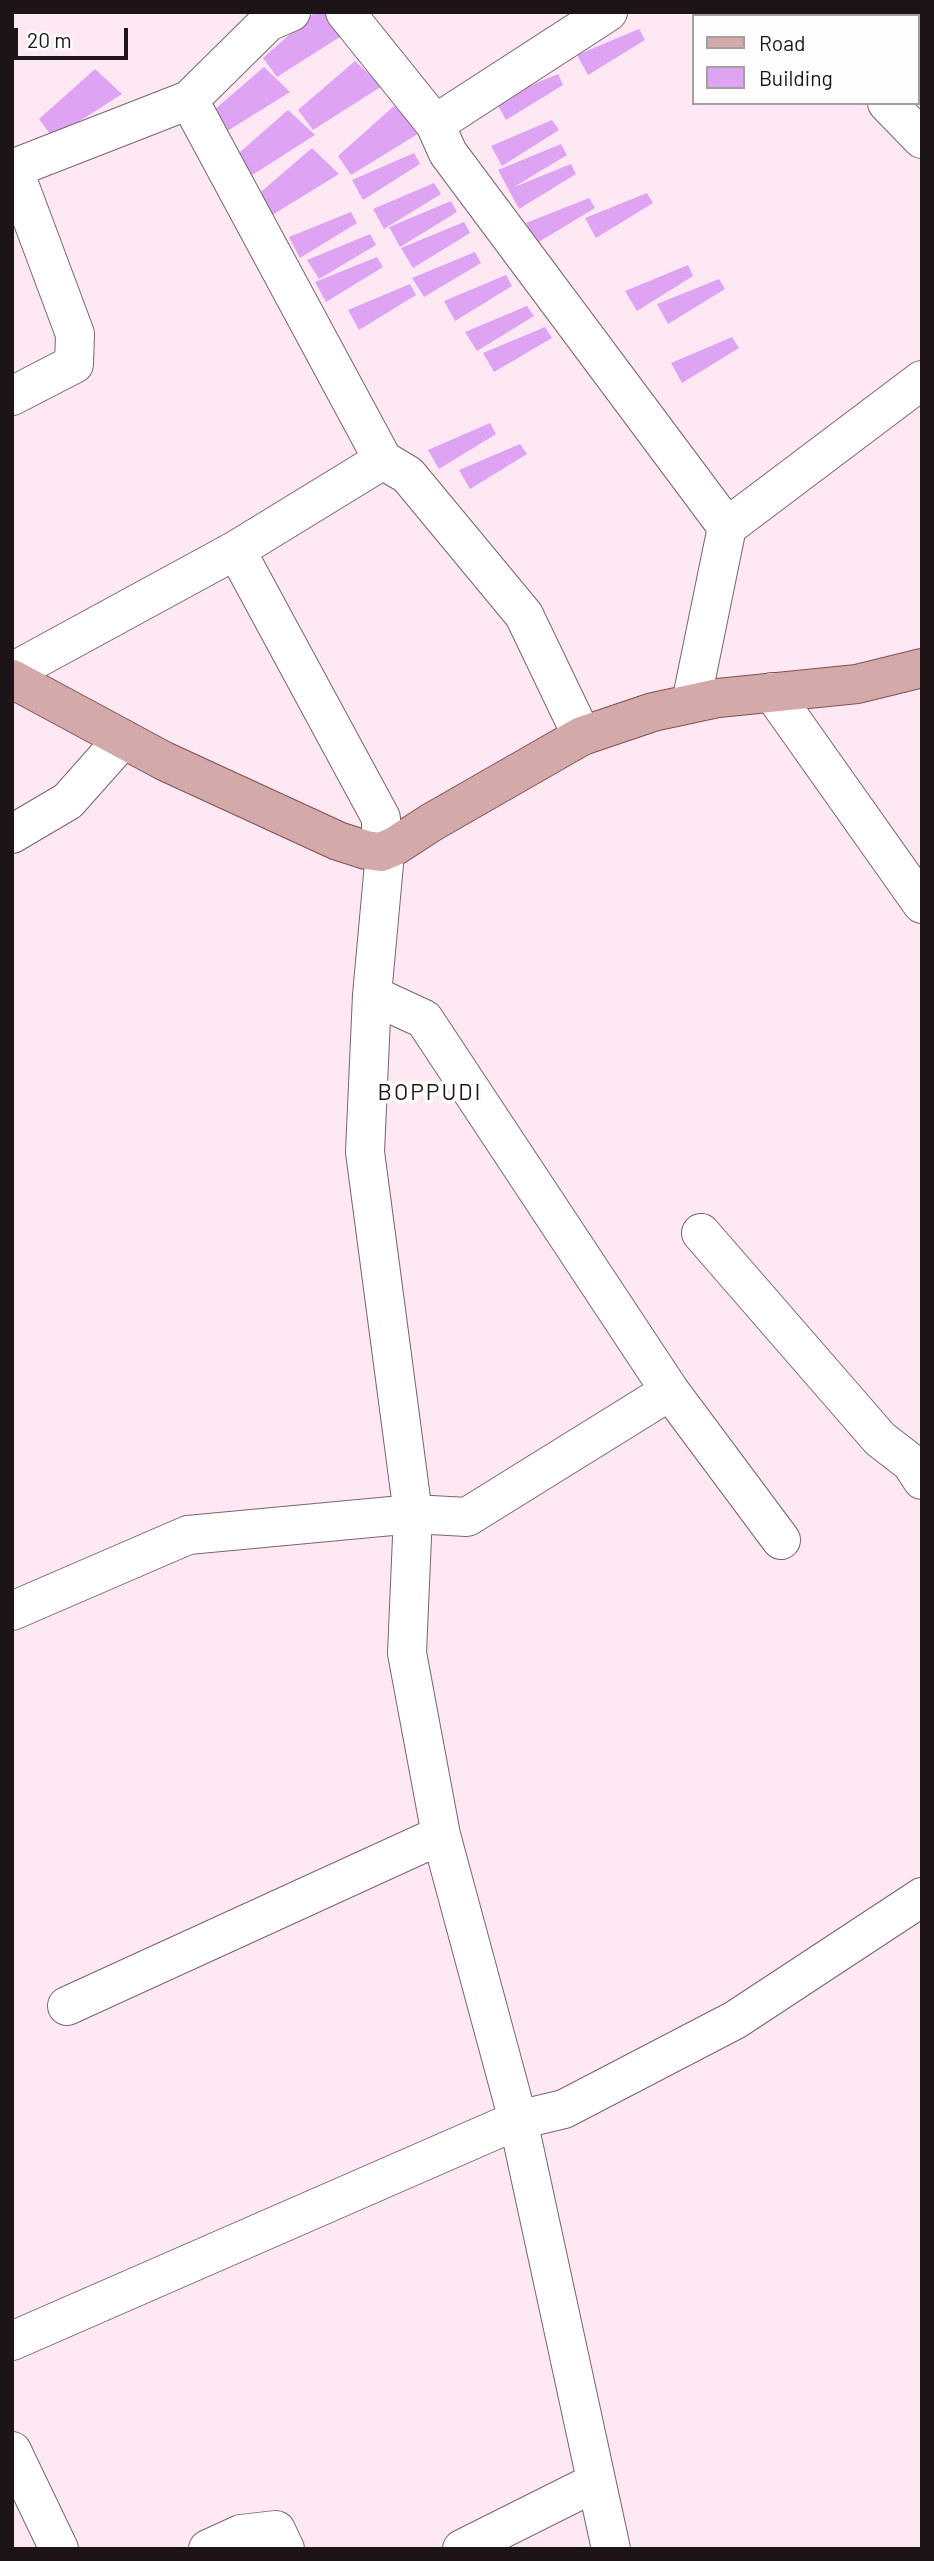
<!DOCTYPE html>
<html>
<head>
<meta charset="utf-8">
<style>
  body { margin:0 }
  #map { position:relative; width:934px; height:2561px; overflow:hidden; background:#fee8f3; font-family:Barlow,sans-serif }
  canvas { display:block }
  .frame { position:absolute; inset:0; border:14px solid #1d1418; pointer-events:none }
  .legend { position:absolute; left:692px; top:14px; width:228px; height:91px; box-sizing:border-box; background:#fdfdfd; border:2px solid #a3a0a1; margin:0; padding:9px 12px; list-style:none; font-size:21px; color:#1d1418 }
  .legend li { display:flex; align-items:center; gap:14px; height:35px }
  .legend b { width:35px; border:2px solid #a3a0a1 }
  .scale { position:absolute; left:14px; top:28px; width:114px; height:32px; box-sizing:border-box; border:4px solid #1d1418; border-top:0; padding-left:9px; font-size:21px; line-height:24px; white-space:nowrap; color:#1d1418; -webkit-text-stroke:5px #fdfdfd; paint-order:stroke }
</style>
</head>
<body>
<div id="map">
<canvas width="934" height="2561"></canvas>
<div class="frame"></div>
<ul class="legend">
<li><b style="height:9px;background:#d4a9aa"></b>Road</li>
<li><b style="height:19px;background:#dea4f3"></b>Building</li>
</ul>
<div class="scale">20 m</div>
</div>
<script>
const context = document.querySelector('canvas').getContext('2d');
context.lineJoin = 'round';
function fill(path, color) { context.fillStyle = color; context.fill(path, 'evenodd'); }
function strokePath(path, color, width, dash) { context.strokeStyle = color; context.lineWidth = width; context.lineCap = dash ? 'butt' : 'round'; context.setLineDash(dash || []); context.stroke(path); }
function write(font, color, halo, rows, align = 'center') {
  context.font = font + ' Barlow,sans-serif'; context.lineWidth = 7; context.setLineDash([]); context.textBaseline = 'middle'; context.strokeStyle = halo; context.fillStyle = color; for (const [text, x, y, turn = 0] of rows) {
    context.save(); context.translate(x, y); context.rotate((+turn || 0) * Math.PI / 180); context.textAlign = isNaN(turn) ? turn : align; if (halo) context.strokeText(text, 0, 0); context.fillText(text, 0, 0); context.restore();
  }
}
fill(new Path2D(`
  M315 12H324L346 33 277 77 263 58Z
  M639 29 645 40 588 75 577 55Z
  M355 61 382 86 313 130 298 110Z
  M264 67 290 92 221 135 207 116Z
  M95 69 122 94 53 138 39 119Z
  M558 74 563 85 506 120 495 100Z
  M394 106 421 132 351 175 338 156Z
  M288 110 315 135 246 179 232 159Z
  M552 120 559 130 502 166 491 146Z
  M561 144 567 155 514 187 571 164 576 174 519 209 498 170Z
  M312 148 339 174 269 217 255 197Z
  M414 153 420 164 363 200 352 180Z
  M434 183 441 194 384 229 373 209Z
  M647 193 653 203 596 238 585 218Z
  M589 198 595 208 537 243 526 223Z
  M451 201 457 212 400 247 389 227Z
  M351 212 357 223 300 258 289 237Z
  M464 222 470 233 413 268 401 248Z
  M370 234 376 245 319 279 307 260Z
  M475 252 481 263 424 297 412 278Z
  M377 257 383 267 326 302 315 282Z
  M688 265 693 276 637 311 625 291Z
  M506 275 512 286 455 321 444 301Z
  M719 279 725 289 668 324 657 304Z
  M410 284 416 295 359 330 348 310Z
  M527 306 534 316 477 351 465 332Z
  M545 327 552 338 494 372 483 353Z
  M732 337 739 348 682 383 671 363Z
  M490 423 496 434 439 469 428 450Z
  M520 444 527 454 470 489 459 470Z`), '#dea4f3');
const minor = new Path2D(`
  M345 12 435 124 448 153 727 527
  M801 12 804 16
  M189 100 383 460 408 475 524 615 582 736
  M887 103 922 139
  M435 124 608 12
  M12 169 189 100 268 22 291 12
  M12 396 74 364 75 334 13 168
  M236 550 381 818V852L384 864 372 995 365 1152 413 1514 407 1653 441 1835 518 2120 611 2549
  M12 672 236 550 383 460
  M772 692 922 904
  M691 703 727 527 922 380
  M12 834 68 801 123 739
  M372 995 424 1019 670 1391 781 1540
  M701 1233 880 1439 911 1463 922 1480
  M12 1611 188 1535 413 1514 467 1517 670 1391
  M67 2006 441 1835
  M12 2341 518 2120 564 2109 735 2020 922 1897
  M12 2451 59 2549
  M208 2549 241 2534 276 2530 285 2549
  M462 2549 596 2482`);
const major = new Path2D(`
  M12 679 164 761 338 841 366 850 381 852 395 846 432 822 582 736 653 712 718 698 857 684 922 668`);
strokePath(minor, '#7b636e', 40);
strokePath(major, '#815052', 40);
strokePath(minor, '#fff', 38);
strokePath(major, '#d4a9aa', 38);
context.letterSpacing = '2px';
write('23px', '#1d1418', '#fdfdfd', [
  ["BOPPUDI",430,1092]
]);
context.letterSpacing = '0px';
</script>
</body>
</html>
